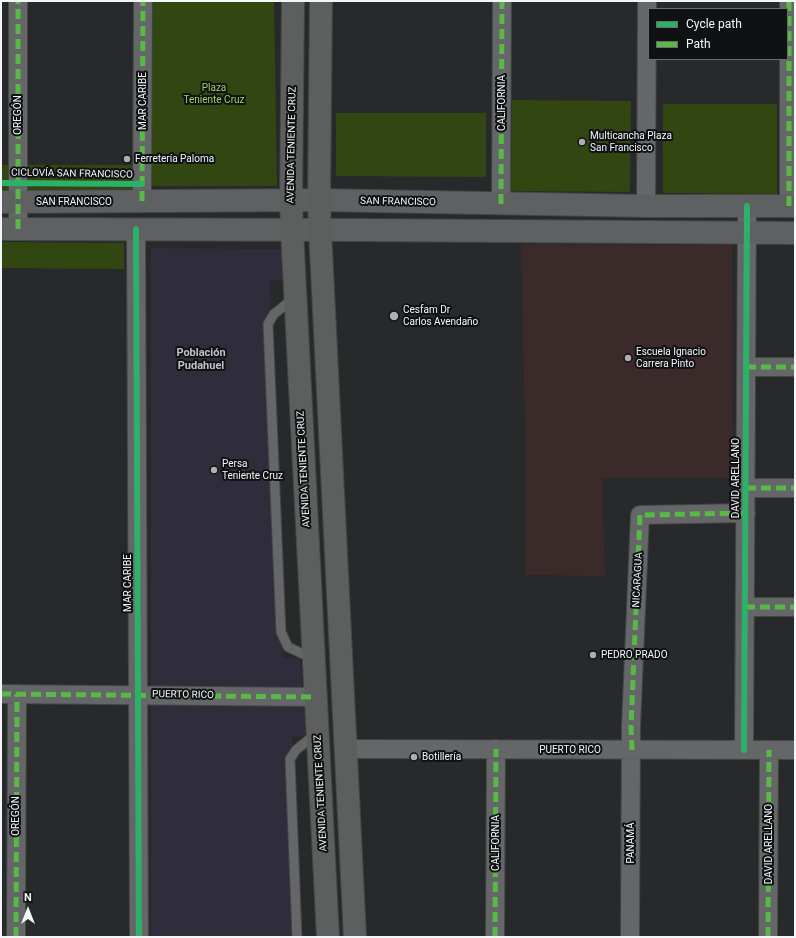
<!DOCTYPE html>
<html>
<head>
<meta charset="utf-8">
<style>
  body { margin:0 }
  #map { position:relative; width:796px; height:938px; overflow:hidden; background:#27292b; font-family:Roboto,sans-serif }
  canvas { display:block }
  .frame { position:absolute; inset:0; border:2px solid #f3f5f8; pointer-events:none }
  .legend { position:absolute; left:648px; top:8px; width:140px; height:52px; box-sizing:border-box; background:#101113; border:1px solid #6b6c6f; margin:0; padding:5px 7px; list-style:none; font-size:12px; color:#f3f5f8 }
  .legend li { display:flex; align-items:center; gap:8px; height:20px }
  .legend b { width:20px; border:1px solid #6b6c6f }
  .north { position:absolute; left:8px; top:890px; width:40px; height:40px; -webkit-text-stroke:3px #101113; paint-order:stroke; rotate:0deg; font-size:11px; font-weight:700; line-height:16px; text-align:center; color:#f3f5f8 }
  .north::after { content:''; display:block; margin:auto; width:14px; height:18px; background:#f3f5f8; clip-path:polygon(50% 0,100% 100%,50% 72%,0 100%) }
</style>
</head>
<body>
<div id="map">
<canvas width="796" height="938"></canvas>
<div class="frame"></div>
<ul class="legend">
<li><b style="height:5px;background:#2db169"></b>Cycle path</li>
<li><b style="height:5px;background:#58b947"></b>Path</li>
</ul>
<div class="north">N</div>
</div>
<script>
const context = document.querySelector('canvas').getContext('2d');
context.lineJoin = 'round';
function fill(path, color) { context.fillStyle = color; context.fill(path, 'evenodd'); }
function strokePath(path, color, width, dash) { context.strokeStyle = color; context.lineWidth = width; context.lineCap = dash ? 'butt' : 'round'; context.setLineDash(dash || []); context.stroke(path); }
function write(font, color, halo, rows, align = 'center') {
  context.font = font + ' Roboto,sans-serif'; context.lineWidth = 4; context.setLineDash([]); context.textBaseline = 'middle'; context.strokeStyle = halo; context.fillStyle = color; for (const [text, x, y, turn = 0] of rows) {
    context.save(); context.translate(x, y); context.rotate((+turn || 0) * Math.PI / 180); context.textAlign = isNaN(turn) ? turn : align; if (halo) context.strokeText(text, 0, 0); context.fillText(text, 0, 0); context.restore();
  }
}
fill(new Path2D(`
  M151 248 285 249 286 280 270 281 283 658H300L307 736 292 737 300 937H151Z`), '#2f2c3b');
fill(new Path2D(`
  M521 244 732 245 733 478H602L605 576 525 575 526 471Z`), '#3b2a2a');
fill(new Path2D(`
  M153 1H274L277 186H151Z
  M512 100 631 101 630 192 511 191Z
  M663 104H777V194L663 193Z
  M336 113H486V177L336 176Z
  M1 165H10V191H1Z
  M28 165H134V192H28Z
  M1 242 124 243V269L1 268Z`), '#314611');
const lane = new Path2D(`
  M294 298 274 314 268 324 281 632 288 647 303 654 313 655
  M297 937 290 759 296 750 317 733`);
const street = new Path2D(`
  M142 201 143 1
  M501 204 502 1
  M646 206 647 1
  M789 206V1
  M18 229V1
  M136 229 139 937
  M746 367H795
  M746 488H795
  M745 607H795
  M1 694 316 697
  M345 749 795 750
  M744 750 747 206
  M16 937 17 694
  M495 937 496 749
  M630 937 631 726 640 515 746 513
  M768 937 769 750`);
const secondary = new Path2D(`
  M1 202 319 200 646 206H795
  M1 229 358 230 795 233`);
const primary = new Path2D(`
  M293 1 291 201 292 230 328 937
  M321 1 319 200 320 230 355 937`);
strokePath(lane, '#444647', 11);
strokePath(street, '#444647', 20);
strokePath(secondary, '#444647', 24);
strokePath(primary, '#444647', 24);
strokePath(lane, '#656667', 9);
strokePath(street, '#656667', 18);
strokePath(secondary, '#5e6061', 22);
strokePath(primary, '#5d5f5f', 22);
strokePath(new Path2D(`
  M142 201 143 1
  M501 204 502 1
  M789 206V1
  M18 229V1
  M746 367H795
  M746 488H795
  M745 607H795
  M1 694 316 697
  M632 750 631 726 640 515 746 513
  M16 937 17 694
  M495 937 496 749
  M768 937 769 750`), '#58b947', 5, [10, 5]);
strokePath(new Path2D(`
  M1 183 142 184
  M136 229 139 937
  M744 750 747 206`), '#2db169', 6);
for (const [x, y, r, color] of [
  [582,142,4,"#acaeb0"],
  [127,159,4,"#acaeb0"],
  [394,316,5,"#acaeb0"],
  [628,358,4,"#acaeb0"],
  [214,470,4,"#acaeb0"],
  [593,655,4,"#acaeb0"],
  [414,757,4,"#acaeb0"]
]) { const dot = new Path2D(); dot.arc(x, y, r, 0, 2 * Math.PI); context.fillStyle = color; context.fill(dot); strokePath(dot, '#101113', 1.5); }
write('10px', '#a1d161', '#101113', [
  ["Plaza",214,88],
  ["Teniente Cruz",214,100]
]);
write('10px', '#f3f5f8', '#101113', [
  ["MAR CARIBE",143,101,-90],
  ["CALIFORNIA",502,103,-90],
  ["OREGÓN",18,115,-90],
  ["AVENIDA TENIENTE CRUZ",292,145,-89],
  ["CICLOVÍA SAN FRANCISCO",72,174,1],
  ["SAN FRANCISCO",74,202],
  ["SAN FRANCISCO",398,202,1],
  ["AVENIDA TENIENTE CRUZ",304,469,-93],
  ["DAVID ARELLANO",736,478,-90],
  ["NICARAGUA",638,580,-87],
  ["MAR CARIBE",128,583,-90],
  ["PUERTO RICO",183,695,1],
  ["PUERTO RICO",570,750],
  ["AVENIDA TENIENTE CRUZ",321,793,-93],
  ["OREGÓN",16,816,-90],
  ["CALIFORNIA",496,843,-90],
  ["PANAMÁ",631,843,-90],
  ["DAVID ARELLANO",769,844,-90]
]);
write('10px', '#f3f5f8', '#101113', [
  ["Multicancha Plaza",590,136],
  ["San Francisco",590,148],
  ["Ferretería Paloma",135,159],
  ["Cesfam Dr",403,310],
  ["Carlos Avendaño",403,322],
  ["Escuela Ignacio",636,352],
  ["Carrera Pinto",636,364],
  ["Persa",222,464],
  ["Teniente Cruz",222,476],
  ["PEDRO PRADO",601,655],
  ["Botillería",422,757]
], 'left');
write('bold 11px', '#bec3c8', '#101113', [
  ["Población",201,353],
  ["Pudahuel",201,366]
]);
</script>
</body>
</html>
